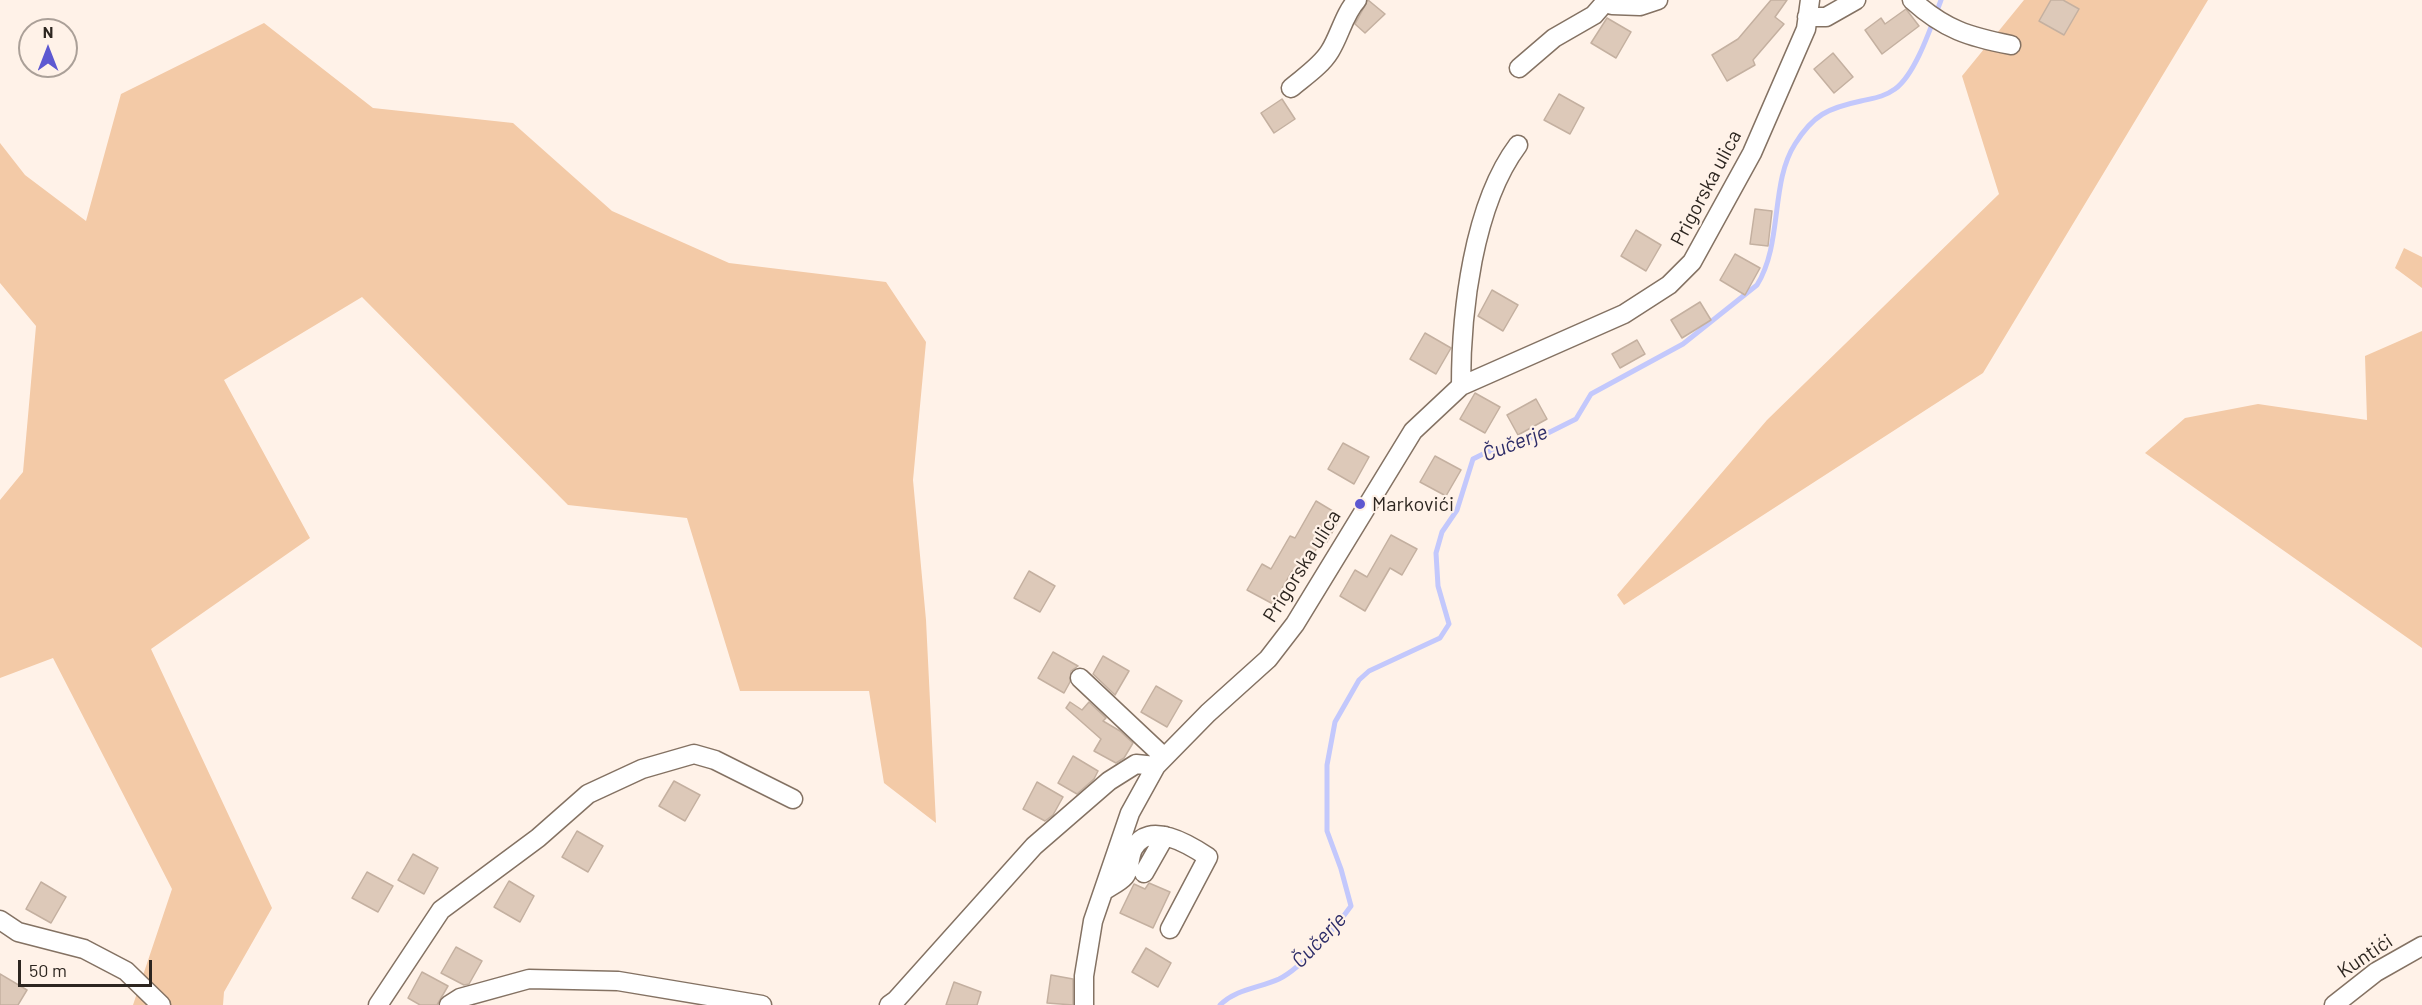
<!DOCTYPE html>
<html>
<head>
<meta charset="utf-8">
<style>
  body { margin:0 }
  #map { position:relative; width:2422px; height:1005px; overflow:hidden; background:#fff2e8; font-family:Barlow,sans-serif }
  canvas { display:block }
  .north { position:absolute; left:18px; top:18px; width:60px; height:60px; box-sizing:border-box; background:#fff2e8; border:2px solid #aba098; border-radius:50%; rotate:0deg; font-size:16px; font-weight:700; line-height:24px; text-align:center; color:#2d2620 }
  .north::after { content:''; display:block; margin:auto; width:21px; height:27px; background:#5d58d1; clip-path:polygon(50% 0,100% 100%,50% 72%,0 100%) }
  .scale { position:absolute; left:18px; top:960px; width:134px; height:27px; box-sizing:border-box; border:3px solid #2d2620; border-top:0; padding-left:8px; font-size:18px; line-height:21px; white-space:nowrap; color:#2d2620; -webkit-text-stroke:4px #fff2e8; paint-order:stroke }
</style>
</head>
<body>
<div id="map">
<canvas width="2422" height="1005"></canvas>
<div class="north">N</div>
<div class="scale">50 m</div>
</div>
<script>
const context = document.querySelector('canvas').getContext('2d');
context.lineJoin = 'round';
function fill(path, color) { context.fillStyle = color; context.fill(path, 'evenodd'); }
function strokePath(path, color, width, dash) { context.strokeStyle = color; context.lineWidth = width; context.lineCap = dash ? 'butt' : 'round'; context.setLineDash(dash || []); context.stroke(path); }
function write(font, color, halo, rows, align = 'center') {
  context.font = font + ' Barlow,sans-serif'; context.lineWidth = 4.5; context.setLineDash([]); context.textBaseline = 'middle'; context.strokeStyle = halo; context.fillStyle = color; for (const [text, x, y, turn = 0] of rows) {
    context.save(); context.translate(x, y); context.rotate((+turn || 0) * Math.PI / 180); context.textAlign = isNaN(turn) ? turn : align; if (halo) context.strokeText(text, 0, 0); context.fillText(text, 0, 0); context.restore();
  }
}
fill(new Path2D(`
  M2024 0H2208L1983 373 1624 605 1617 595 1767 420 1999 194 1962 76Z
  M264 23 373 108 513 123 612 211 729 263 886 282 926 342 913 480 926 620 936 823 884 783 869 691H740L687 518 568 505 362 297 224 380 310 538 151 649 272 908 224 992 223 1005H133L172 889 53 658 0 678V500L23 472 36 326 0 283V143L25 175 86 221 121 94Z
  M2404 248 2422 257V288L2395 268Z
  M2422 331V648L2145 453 2185 418 2258 404 2367 420 2365 356Z`), '#f3caa7');
strokePath(new Path2D(`
  M1220 1005C1236 989 1259 988 1279 979 1302 968 1336 927 1351 906L1341 869 1327 831V765L1335 722 1359 680 1369 671 1440 638 1449 624 1438 586 1436 553 1442 532 1457 510 1473 459 1487 452 1550 432 1576 419 1591 394 1683 344 1757 285C1783 243 1770 183 1795 144 1813 115 1828 108 1861 101 1874 98 1884 97 1895 89 1916 74 1932 24 1941 0`), '#c3c8fc', 5);
const building = new Path2D(`
  M1368 0 1385 14 1365 33 1355 24Z
  M1771 0H1787L1775 17 1784 24 1753 60 1755 65 1727 81 1712 55 1738 39Z
  M2051 0H2063L2079 9 2064 35 2039 21Z
  M1906 9 1919 26 1882 54 1865 30 1881 18 1885 24Z
  M1607 18 1631 32 1616 58 1591 43Z
  M1833 53 1853 77 1834 93 1814 69Z
  M1559 94 1584 108 1570 134 1544 120Z
  M1282 99 1295 119 1274 133 1261 113Z
  M1755 209 1772 211 1768 246 1750 244Z
  M1636 230 1661 245 1646 271 1621 256Z
  M1735 254 1760 268 1745 295 1720 280Z
  M1492 290 1518 305 1503 331 1478 316Z
  M1700 302 1711 320 1682 338 1671 320Z
  M1425 333 1451 348 1436 374 1410 359Z
  M1637 340 1645 354 1620 368 1612 354Z
  M1475 393 1500 407 1485 433 1460 419Z
  M1536 399 1547 419 1518 435 1507 415Z
  M1343 443 1369 457 1354 484 1328 469Z
  M1435 456 1461 470 1446 496 1420 482Z
  M1316 501 1341 516 1327 542 1322 539 1301 576 1292 571 1273 604 1247 590 1262 564 1271 569 1290 536 1295 538Z
  M1391 535 1417 549 1402 575 1390 568 1365 611 1340 596 1355 570 1367 577Z
  M1029 571 1055 586 1040 612 1014 598Z
  M1053 652 1078 666 1071 671 1070 682 1064 693 1038 678Z
  M1103 656 1129 671 1115 695 1093 674Z
  M1156 686 1182 701 1167 727 1141 712Z
  M1070 702 1082 710 1089 702 1106 718 1103 721 1120 731 1133 743 1124 758 1116 763 1094 751 1101 739 1066 708Z
  M1073 756 1098 771 1094 779 1077 794 1058 783Z
  M674 781 700 795 685 821 659 806Z
  M1037 782 1063 797 1053 815 1045 821 1023 809Z
  M577 831 603 846 588 872 562 857Z
  M413 854 438 868 424 894 398 880Z
  M367 872 393 886 378 912 352 898Z
  M509 881 534 896 520 922 494 907Z
  M41 882 66 897 51 923 26 909Z
  M1149 883 1170 892 1153 928 1120 913 1134 884 1145 889Z
  M456 947 482 961 469 984 464 985 441 973Z
  M1146 948 1171 963 1158 987 1132 972Z
  M422 972 448 986 437 1005H420L408 998Z
  M0 974 27 990 18 1005H0Z
  M1051 975 1073 979V1005L1047 1003Z
  M954 982 981 992 977 1005H946Z`);
fill(building, '#ddc9b9');
strokePath(building, '#c4b0a0', 1.5);
const minor = new Path2D(`
  M1607 0 1612 5 1640 6 1658 0
  M1912 0C1944 29 1969 37 2011 45
  M1807 17H1826L1856 0
  M1519 68 1554 38 1594 15 1607 0
  M1291 88C1304 77 1321 66 1330 51 1340 35 1344 14 1357 0
  M1461 386C1461 312 1473 205 1518 145
  M1080 678 1163 756
  M1144 873 1165 836
  M1105 890C1111 886 1120 882 1125 876 1130 870 1129 857 1133 849 1148 819 1190 845 1208 857L1170 929
  M0 920 18 932 84 949 126 971 161 1005
  M378 1005 441 910 538 838 588 794 642 769 694 754 715 760 793 799
  M449 1005 460 998 529 979 618 981 762 1005
  M889 1005 896 1000 1034 846 1109 781 1136 764 1156 766
  M1084 1005V976L1093 921 1130 813 1156 766 1208 713 1268 659 1295 624 1413 431 1461 386 1624 314 1669 285 1692 262 1752 153 1806 29 1810 0
  M2334 1005 2376 972 2422 946`);
strokePath(minor, '#847263', 21);
strokePath(minor, '#fff', 18);
for (const [x, y, r, color] of [
  [1360,504,6,"#5d58d1"]
]) { const dot = new Path2D(); dot.arc(x, y, r, 0, 2 * Math.PI); context.fillStyle = color; context.fill(dot); strokePath(dot, '#fff2e8', 2); }
write('20px', '#2d2620', '#fff2e8', [
  ["Prigorska ulica",1706,188,-62],
  ["Prigorska ulica",1302,566,-58],
  ["Kuntići",2365,956,-34]
]);
write('20px', '#2d2620', '#fff2e8', [
  ["Markovići",1372,504]
], 'left');
write('italic 21px', '#2d2c68', '#fff2e8', [
  ["Čučerje",1515,443,-21],
  ["Čučerje",1319,940,-46]
]);
</script>
</body>
</html>
